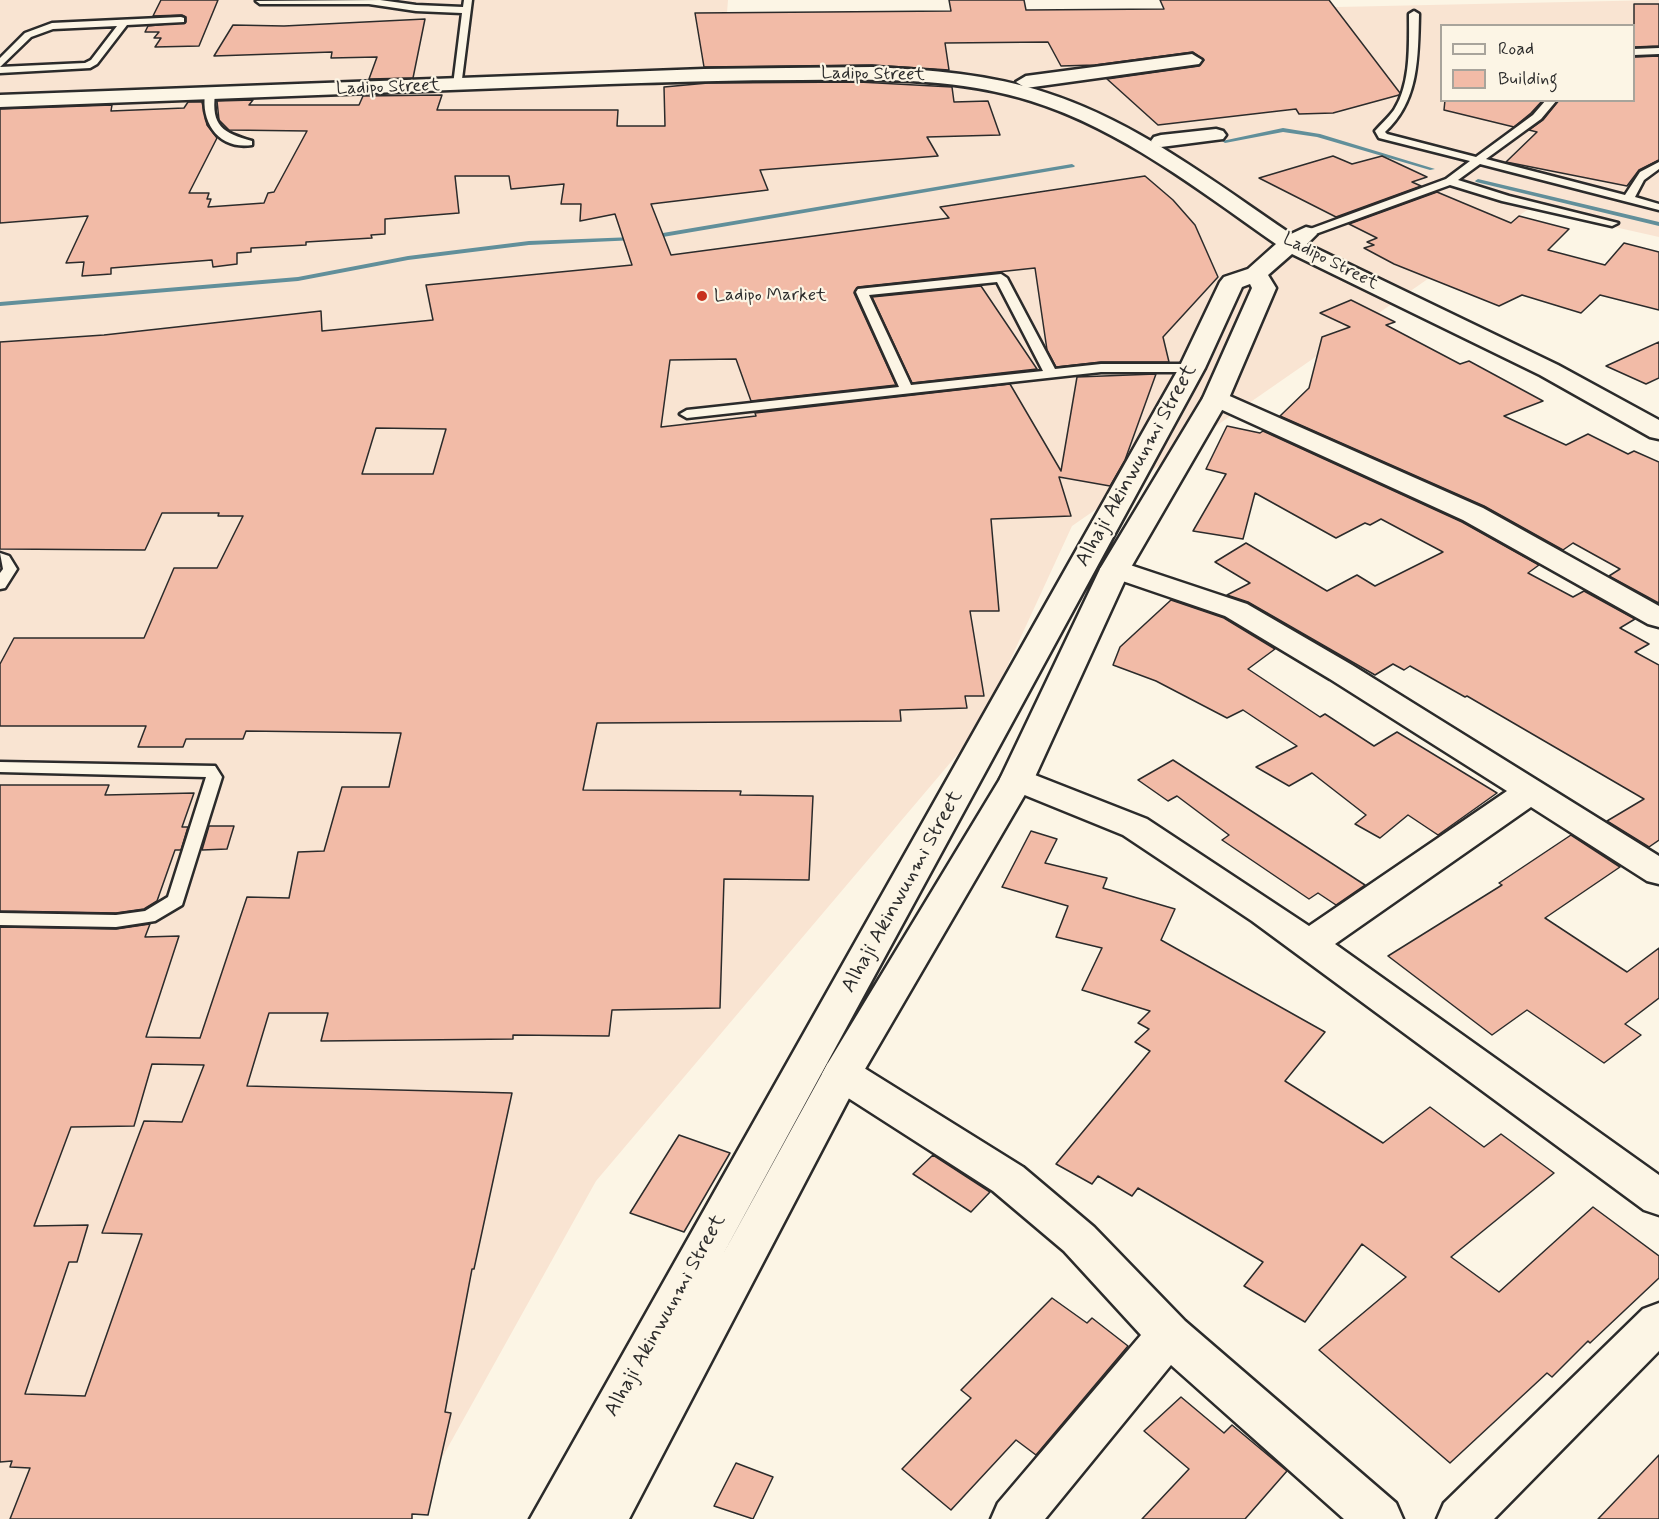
<!DOCTYPE html>
<html>
<head>
<meta charset="utf-8">
<style>
  body { margin:0 }
  #map { position:relative; width:1659px; height:1519px; overflow:hidden; background:#fcf5e5; font-family:Mynerve,sans-serif }
  canvas { display:block }
  .legend { position:absolute; left:1440px; top:24px; width:195px; height:78px; box-sizing:border-box; background:#fcf5e5; border:2px solid #a8a49b; margin:0; padding:8px 10px; list-style:none; font-size:18px; color:#2b2b2b }
  .legend li { display:flex; align-items:center; gap:12px; height:30px }
  .legend b { width:30px; border:2px solid #a8a49b }
</style>
</head>
<body>
<div id="map">
<canvas width="1659" height="1519"></canvas>
<ul class="legend">
<li><b style="height:8px;background:#fcf5e5"></b>Road</li>
<li><b style="height:16px;background:#f2bba7"></b>Building</li>
</ul>
</div>
<script>
const context = document.querySelector('canvas').getContext('2d');
context.lineJoin = 'round';
function fill(path, color) { context.fillStyle = color; context.fill(path, 'evenodd'); }
function strokePath(path, color, width, dash) { context.strokeStyle = color; context.lineWidth = width; context.lineCap = dash ? 'butt' : 'round'; context.setLineDash(dash || []); context.stroke(path); }
function write(font, color, halo, rows, align = 'center') {
  context.font = font + ' Mynerve,sans-serif'; context.lineWidth = 4.5; context.setLineDash([]); context.textBaseline = 'middle'; context.strokeStyle = halo; context.fillStyle = color; for (const [text, x, y, turn = 0] of rows) {
    context.save(); context.translate(x, y); context.rotate((+turn || 0) * Math.PI / 180); context.textAlign = isNaN(turn) ? turn : align; if (halo) context.strokeText(text, 0, 0); context.fillText(text, 0, 0); context.restore();
  }
}
fill(new Path2D(`
  M0 0H728L727 13 1291 8 1659 0V237L1530 208 1072 526 978 730 596 1181 408 1519H0ZM1442 26H1634V100H1442Z`), '#f9e4d2');
fill(new Path2D(`
  M1283 128 1320 134 1435 169 1430 170 1317 137 1283 132 1225 143 1222 141Z
  M1072 164 1075 166 1074 167 651 239 648 237 651 235Z
  M1478 179 1659 222V226L1476 182 1475 181Z
  M634 237 636 238V240L529 245 408 260 298 281 0 306V302L298 277 408 256 529 241Z`), '#618f9a');
const building = new Path2D(`
  M161 0H218L199 46 155 47 161 38H154L159 32H145L148 26 186 22V17L182 15 153 16Z
  M949 0H1024L1026 10 1164 9 1160 0H1329L1400 93 1399 95 1333 113 1299 114 1296 109 1158 125 1107 79 1199 66 1204 60 1193 52 1095 65 1061 66 1048 42 945 43 949 70 872 65 704 67 695 13 951 11Z
  M1634 4H1659V46L1634 47Z
  M425 19 413 78 369 79 377 57 331 58 332 52 214 56 233 25 284 26Z
  M1659 56V160L1639 170 1627 186 1506 162 1537 132 1529 130 1543 120 1559 100H1634V57Z
  M859 82 952 87 954 102 988 101 1000 135 927 137 938 156 760 170 768 190 651 204 671 255 949 218 940 207 1145 176 1173 200 1195 225 1218 277 1163 337 1169 362H1101L1056 367 1047 350 1035 268 858 287 854 293 896 385 751 401 736 359 670 360 661 427 756 416 755 413 1010 384 1061 471 1077 377 1156 374 1125 460 1110 486 1059 477 1071 516 991 519 999 611H970L984 696H965L967 708 900 710 901 721 597 723 583 790 741 791 740 795 813 796 809 880 724 879 720 1008 612 1010 609 1036 513 1035V1039L321 1041 328 1013H269L247 1086 512 1093 474 1269H472L445 1412 451 1413 428 1515 412 1514V1519H10L30 1468 10 1467 12 1461 0 1462V927L116 929 150 924 145 937 179 936 146 1037 200 1038 247 897 289 898 298 852 324 851 342 787H389L401 733 246 731 243 739H186L183 747H138L146 726H0V664L14 638H144L174 568H217L243 516H218L219 513H162L145 550 0 549V342L104 335 321 311 322 331 433 320 426 285 632 265 615 214 580 221 581 204H561L564 184 511 189 509 176H455L459 213 385 219V234L371 235 372 238 306 242V245L251 248V252L237 253V264L213 267 212 260 111 268V274L82 276 84 262 66 263 88 216 0 223V109L112 105 111 111 184 108 188 102H202L207 125 217 138 189 193H209L207 199H211L208 207 264 203 268 193 274 192 307 131 229 130 219 120 217 101 253 100 249 105H359L363 96 442 95 437 110H618L617 126H665L664 87 708 83ZM376 428 446 429 433 474H362ZM152 1064 204 1065 182 1122 144 1121 102 1233 142 1234 85 1396 25 1394 69 1262H77L88 1225 34 1226 71 1127 134 1126Z
  M1445 100H1543L1531 113 1514 127 1444 110Z
  M1333 156 1352 164 1382 156 1427 177 1412 182 1421 186 1336 217 1259 178Z
  M1437 192 1511 223 1519 216 1569 229 1548 250 1605 265 1624 243 1659 252V310L1600 295 1581 313 1522 295 1499 306 1394 264 1364 248 1374 245 1367 242 1377 238 1349 224Z
  M981 286 1037 369 912 383 872 297Z
  M1351 300 1395 322 1386 325 1460 364 1469 361 1543 401 1504 416 1566 445 1588 434 1628 454 1634 451 1659 462V603L1609 576 1620 569 1573 543 1563 550 1484 506 1280 416 1309 388 1322 337 1350 327 1320 313Z
  M1659 342V378L1646 384 1606 366Z
  M1227 426 1260 433 1263 431 1462 522 1539 565 1528 573 1573 597 1584 591 1635 619 1620 628 1649 644 1635 652 1659 665V840L1649 847 1607 821 1644 799 1467 696 1465 697 1410 666 1404 670 1393 664 1375 675 1248 602 1227 595 1250 583 1215 562 1246 543 1327 591 1357 575 1375 586 1443 552 1381 519 1370 525 1365 523 1336 538 1255 493 1243 539 1193 531 1226 474 1206 469Z
  M1171 600 1224 618 1275 649 1248 669 1320 717 1325 714 1374 746 1397 732 1497 793 1438 835 1408 815 1380 838 1355 824 1366 815 1312 773 1289 786 1256 767 1297 746 1243 710 1227 718 1156 681 1113 665 1120 647Z
  M1173 760 1365 885 1336 905 1318 893 1309 899 1222 840 1229 835 1177 796 1168 801 1138 780Z
  M0 785H109L105 795 194 793 182 827H188L181 850H175L157 901 144 909 116 913 0 911Z
  M209 826H234L227 849 202 850Z
  M1031 831 1057 839 1045 863 1107 878 1103 888 1175 909 1161 940 1325 1032 1285 1081 1383 1143 1430 1107 1484 1147 1501 1134 1554 1173 1451 1257 1499 1292 1593 1207 1659 1256V1278L1590 1343 1588 1341 1552 1377 1547 1373 1450 1463 1319 1350 1406 1277 1362 1244 1305 1322 1244 1286 1263 1262 1138 1188 1132 1196 1098 1176 1092 1184 1056 1164 1150 1051 1135 1042 1149 1029 1138 1023 1150 1011 1082 990 1102 948 1056 937 1068 906 1002 887Z
  M1571 835 1620 867 1545 918 1627 972 1659 948V998L1625 1024 1641 1035 1604 1063 1527 1010 1492 1035 1388 956 1502 885 1499 883Z
  M679 1135 730 1153 684 1232 630 1213Z
  M933 1155 990 1192 971 1212 913 1174Z
  M1052 1298 1087 1323 1092 1318 1128 1346 1036 1455 1016 1440 951 1510 902 1469 971 1398 961 1390Z
  M1181 1397 1224 1433 1232 1425 1287 1471 1245 1519H1142L1189 1469 1144 1431Z
  M1659 1455V1519H1598Z
  M736 1463 773 1477 753 1519 714 1506Z`);
fill(building, '#f2bba7');
strokePath(building, '#2b2b2b', 1.5);
const lane = new Path2D(`
  M380 0 416 5 463 7 464 0H472L461 87 453 85 462 13 416 11 369 4H260L256 1Z
  M1414 11 1419 14C1418 57 1419 101 1385 132L1387 134 1476 157 1533 115 1546 100H1557L1541 119 1486 159 1625 195 1640 172 1659 162V169L1644 180 1635 197 1659 204V210L1480 164 1458 180 1509 196 1618 223 1612 226 1502 201 1450 185 1310 236H1302V232L1446 179 1470 161 1379 138 1375 131C1381 124 1388 118 1394 110 1411 83 1409 45 1409 14Z
  M181 17 184 18V22L127 25 97 64 90 68 0 73V67L85 63 91 60 117 26 53 29 31 37 0 67V58L25 33 52 23Z
  M1659 48V54L1634 55V49Z
  M210 91 215 94C211 126 223 133 252 141V145C219 150 201 123 205 94Z
  M1001 274 1007 278 1055 369 1101 364H1192L1198 368 1192 372H1101L687 418 680 414 687 410 899 387 856 292 858 289ZM997 282 1043 371 911 385 869 295Z
  M0 553 9 556 17 569 5 588 0 589V573L3 569Z
  M0 762 215 766 222 777 182 905 155 921 116 927 0 925V913L116 915 145 911 168 897 206 777 0 772Z`);
const street = new Path2D(`
  M1192 54 1202 60 1199 64 1026 88 1016 82 1026 76Z
  M1216 129 1223 131 1226 135 1223 139 1161 147 1154 145 1151 141 1154 137 1161 135Z
  M1216 390 1483 508 1659 606V627L1648 624 1463 520 1207 403 1203 398 1207 393Z
  M1115 560 1247 604 1352 665 1659 856V884L1647 881 1531 807 1335 944 1659 1175V1215L1644 1210 1252 921 1123 835 1005 787 1000 779 1005 771 1017 768 1147 819 1309 926 1507 791 1330 679 1225 616 1105 575 1100 569 1105 563Z
  M842 1059 856 1063 1023 1167 1094 1227 1185 1321 1396 1503 1403 1519H1344L1171 1365 1045 1519H991L998 1503 1141 1335 1064 1251 993 1191 828 1085 822 1074 828 1063Z
  M1659 1303V1351L1494 1519H1437L1444 1503 1643 1309Z`);
const secondary = new Path2D(`
  M872 67C931 70 990 74 1047 93 1137 122 1214 182 1291 234L1306 227 1314 229 1317 234 1307 244 1558 365 1659 420V439L1650 437 1540 375 1292 254 1268 275 1276 288 1229 398 1130 569 1034 779 858 1081 629 1519H580L581 1516 580 1519H530L1179 368 1220 282 1224 277 1248 269 1276 244C1200 191 1121 129 1031 101 957 78 878 79 801 80 737 80 673 82 609 84 406 92 203 99 0 107V95L704 69ZM1250 284 1252 288 1203 398 1100 569 1000 779 828 1063 721 1258 1205 368 1242 287Z`);
strokePath(lane, '#2b2b2b', 5);
strokePath(street, '#2b2b2b', 5);
strokePath(secondary, '#2b2b2b', 5);
fill(lane, '#fcf5e5');
fill(street, '#fcf5e5');
fill(secondary, '#fcf5e5');
for (const [x, y, r, color] of [
  [702,296,6,"#c8321e"]
]) { const dot = new Path2D(); dot.arc(x, y, r, 0, 2 * Math.PI); context.fillStyle = color; context.fill(dot); strokePath(dot, '#fcf5e5', 2); }
write('18px', '#2b2b2b', '#fcf5e5', [
  ["Ladipo Street",873,75,1],
  ["Ladipo Street",388,88,-2],
  ["Ladipo Street",1330,262,27]
]);
write('18px', '#2b2b2b', '#fcf5e5', [
  ["Ladipo Market",714,296]
], 'left');
write('21px', '#2b2b2b', '#fcf5e5', [
  ["Alhaji Akinwunmi Street",1137,466,-61],
  ["Alhaji Akinwunmi Street",903,892,-61],
  ["Alhaji Akinwunmi Street",666,1316,-61]
]);
</script>
</body>
</html>
